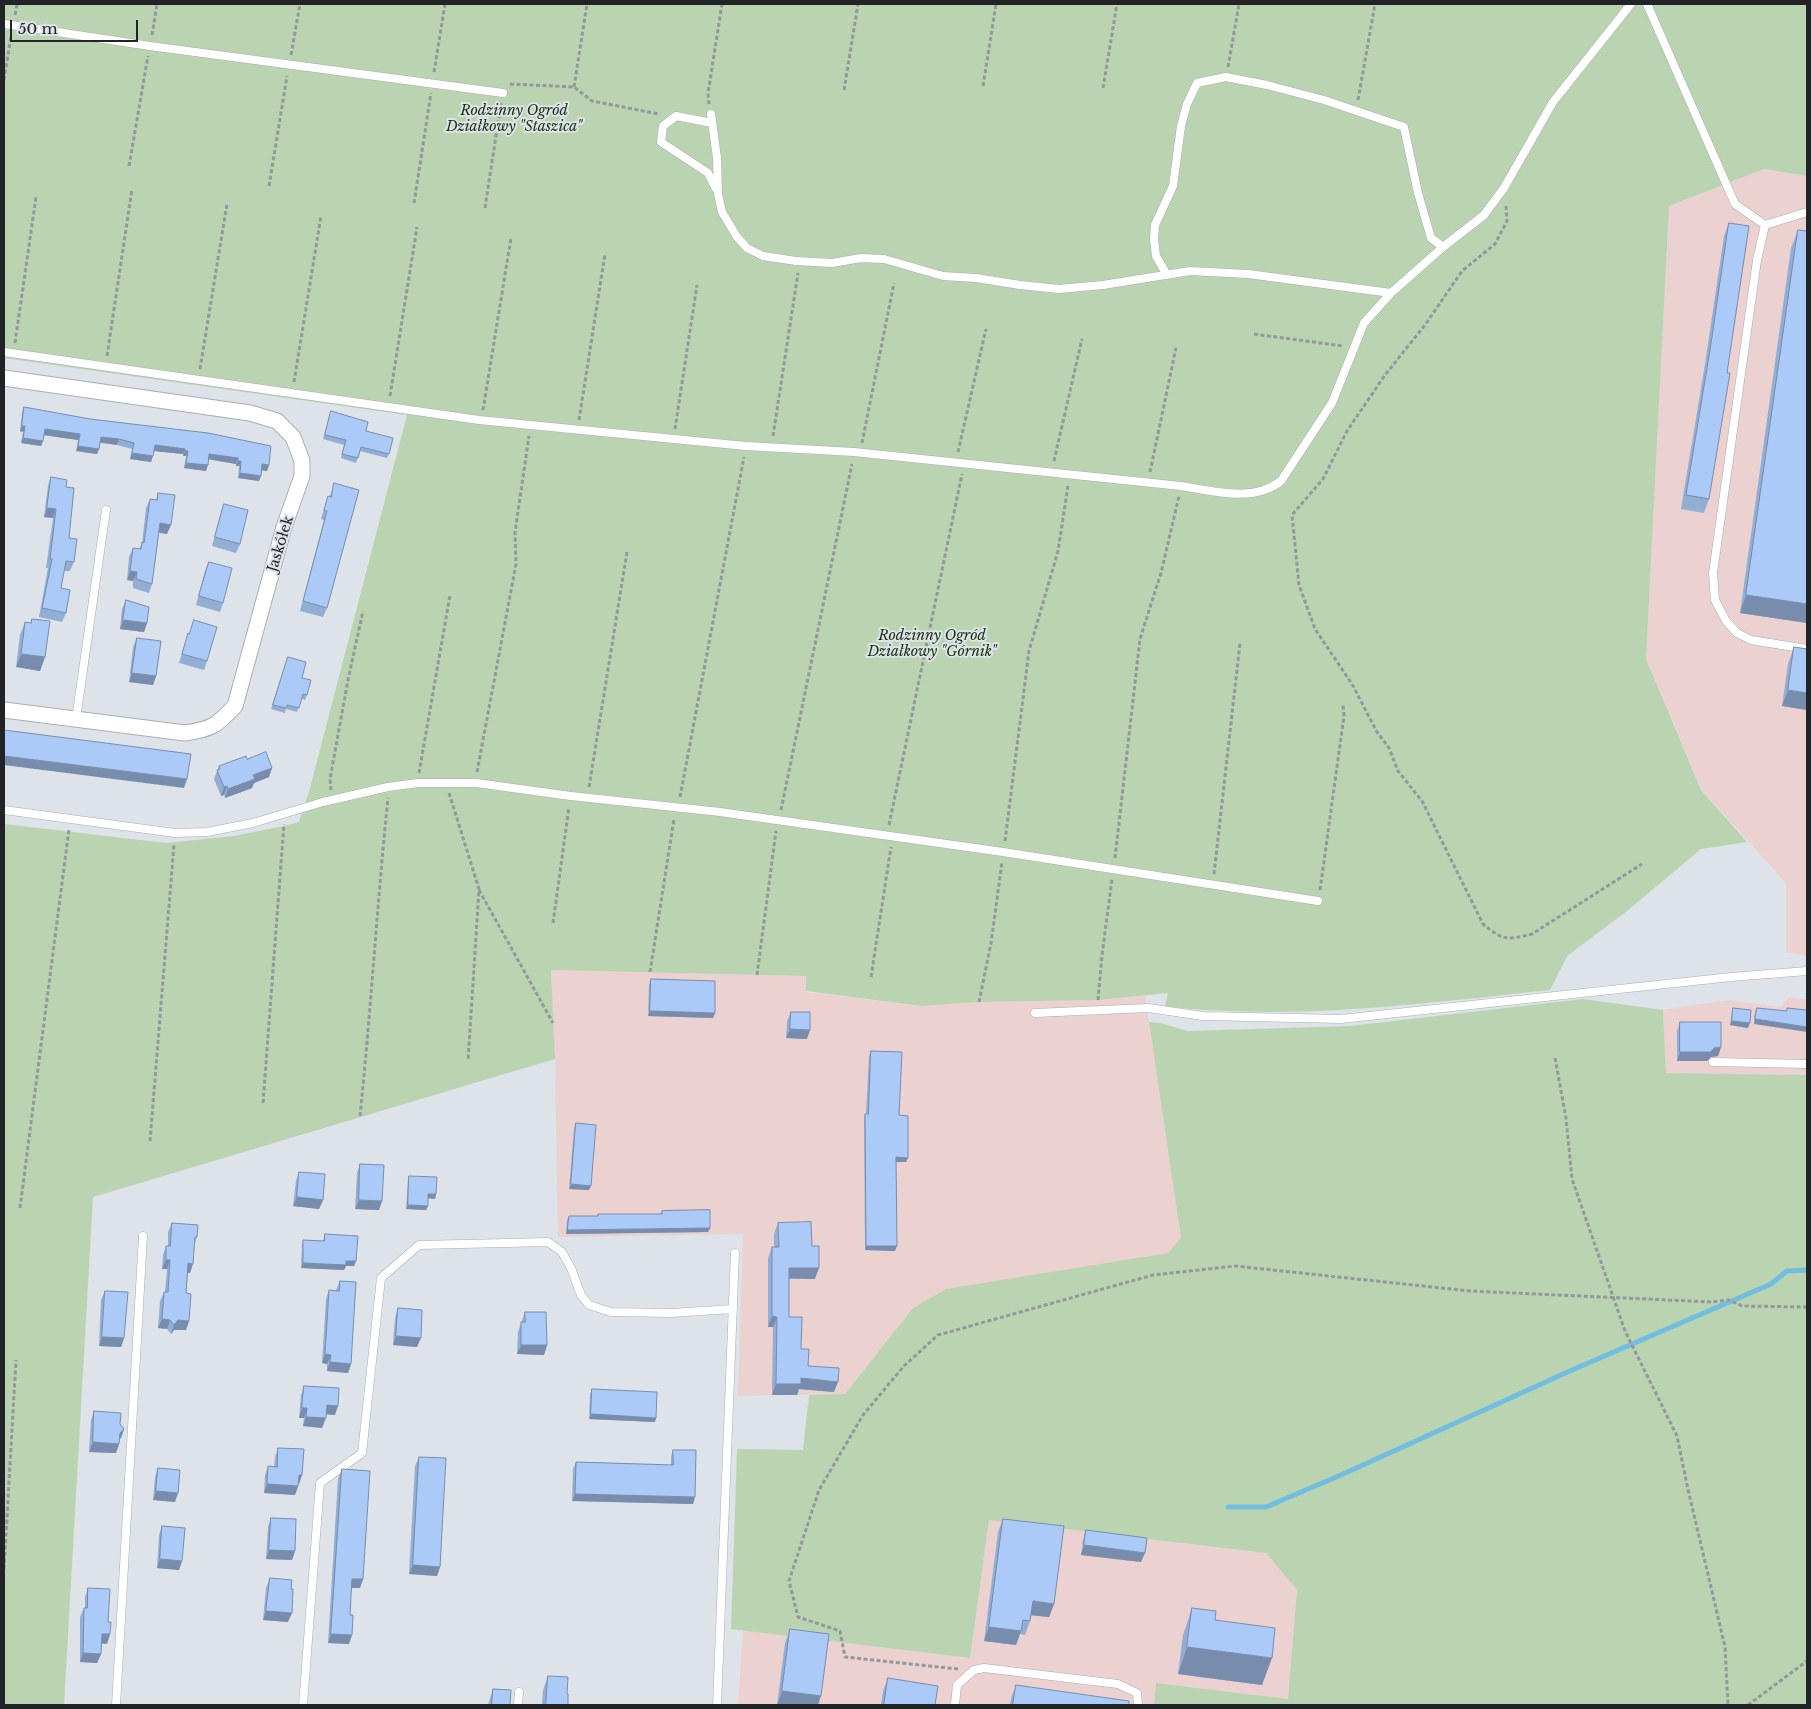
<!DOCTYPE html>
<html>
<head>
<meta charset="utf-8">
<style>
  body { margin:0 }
  #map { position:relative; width:1811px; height:1709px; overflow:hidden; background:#dee2e9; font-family:"Libre Baskerville",serif }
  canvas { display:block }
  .frame { position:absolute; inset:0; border:5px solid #222326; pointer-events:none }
  .scale { position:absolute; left:10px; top:20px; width:128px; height:22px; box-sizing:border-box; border:2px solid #222326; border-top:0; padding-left:6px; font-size:15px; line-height:18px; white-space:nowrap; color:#222326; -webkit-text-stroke:4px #dee2e9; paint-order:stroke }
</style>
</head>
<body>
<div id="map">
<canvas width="1811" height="1709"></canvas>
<div class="frame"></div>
<div class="scale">50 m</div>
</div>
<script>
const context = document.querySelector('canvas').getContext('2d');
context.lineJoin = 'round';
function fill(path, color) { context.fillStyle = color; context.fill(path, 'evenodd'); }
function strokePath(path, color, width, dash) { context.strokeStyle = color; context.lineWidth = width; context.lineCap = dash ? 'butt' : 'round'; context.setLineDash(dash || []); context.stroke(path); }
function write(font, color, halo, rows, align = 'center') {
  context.font = font + ' "Libre Baskerville",serif'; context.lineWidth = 4; context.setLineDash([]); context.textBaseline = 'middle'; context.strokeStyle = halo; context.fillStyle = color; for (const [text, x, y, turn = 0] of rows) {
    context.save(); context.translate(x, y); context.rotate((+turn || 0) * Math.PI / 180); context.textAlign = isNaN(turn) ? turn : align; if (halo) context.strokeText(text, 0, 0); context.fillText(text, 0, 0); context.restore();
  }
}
fill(new Path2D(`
  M1764 169 1807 176V956L1786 952V883L1701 789 1646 659 1669 206Z
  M551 970 806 976V992L921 1006 979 1002 1098 1000 1145 995 1181 1238 1168 1253 946 1290 913 1308 845 1394 738 1396 743 1234 558 1237 555 1059Z
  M1789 997 1807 1000V1075L1666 1073 1663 1010 1729 1000 1781 1007Z
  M989 1520 1266 1553 1297 1590 1288 1699 1156 1683 1154 1705H738L743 1630 970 1658Z`), '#ebd1d0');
fill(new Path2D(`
  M4 4H1807V176L1764 169 1669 206 1646 659 1701 790 1747 842 1701 849 1627 911 1567 956 1550 990C1456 1000 1361 1012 1267 1012 1232 1011 1199 1011 1165 1006L1168 993 1098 1000 979 1002 921 1006 806 991V976L551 970 555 1059 93 1197 64 1705H4V824L166 843 234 836 284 826 299 822 309 792 407 415 4 358Z
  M1583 999 1663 1010 1666 1073 1807 1075V1705H1154L1156 1683 1288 1699 1297 1590 1266 1553 989 1520 970 1658 731 1629 737 1449 803 1450 809 1395 845 1394 913 1308 946 1289 1168 1253 1181 1238 1149 1022 1160 1023 1188 1031 1350 1026Z`), '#bad4b1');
strokePath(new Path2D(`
  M1228 1507H1266L1341 1475 1572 1370 1771 1284 1787 1271 1807 1270`), '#72bee0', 5);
const lane = new Path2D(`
  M1647 4 1735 204 1765 225
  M4 24 150 46 503 93
  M711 114 717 158 718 194 722 212 737 237 747 248 763 256 796 261 832 263 861 258 884 259 943 276 976 278 1020 285 1059 289 1103 285 1190 271 1248 274 1391 293
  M712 123 676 116 663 126 661 142 708 173 716 189
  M1807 212 1765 225 1757 260 1713 573 1715 600 1726 621 1737 633 1751 640 1807 649
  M1167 275 1156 256 1154 239 1155 225 1173 186 1181 126 1187 104 1197 83 1226 77 1267 85 1324 100 1404 127 1418 193 1431 238 1443 247
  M4 352 479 420 746 446 854 452 1181 486C1213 491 1253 503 1281 481L1332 403 1364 323 1391 293 1443 247 1484 215 1504 188 1553 102 1631 4
  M76 719 106 510
  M4 810 175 833 207 832 253 823 323 802 388 787 418 783H476L571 796 720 812 1003 852 1318 901
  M1035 1013 1148 1008 1203 1016 1341 1019 1731 977 1807 971
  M1713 1062 1807 1064
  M116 1705 143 1236
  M303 1705 320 1483 362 1453 381 1278 419 1245 548 1242 562 1252 571 1268 581 1295 589 1305 611 1312 671 1313 733 1309
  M518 1705 519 1692
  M717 1705 735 1253
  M955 1705 957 1685 974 1670 984 1668 1118 1684 1137 1693 1138 1705`);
const street = new Path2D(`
  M4 378 250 413 277 421 293 437 302 461V476L284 527 235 706C216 726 212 729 185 733L4 710`);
strokePath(lane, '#aaaeb5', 9);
strokePath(street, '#aaaeb5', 17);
strokePath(new Path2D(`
  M15 15 17 4
  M152 35 157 4
  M291 55 300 4
  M1228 67 1239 4
  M434 72 445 4
  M4 80 11 36
  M510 84 574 87 592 101 659 114
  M983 86 996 4
  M574 87 587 4
  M1103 88 1117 4
  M844 90 858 4
  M1358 100 1375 4
  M709 104 708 93 722 4
  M129 166 148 56
  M269 186 287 76
  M414 203 431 93
  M1506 206 1507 221 1495 244 1462 271 1425 325 1385 375 1347 431 1323 479 1292 515 1299 585 1315 629 1352 684 1377 732 1389 748 1398 771 1422 801 1483 924C1504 941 1506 940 1532 934L1642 864
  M485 208 501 103
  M1254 334 1343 346
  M15 343 36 197
  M107 356 132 189
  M200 369 227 204
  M294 382 321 216
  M390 396 417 227
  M483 410 511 238
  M579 420 605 254
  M675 429 697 285
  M773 436 798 273
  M862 443 894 283
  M958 452 986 329
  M1054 461 1082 339
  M1150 472 1176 348
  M477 772 516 564 515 532 529 436
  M419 773 450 595
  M589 787 627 552
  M331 790 330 779 348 680 363 611
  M449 793 479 889 468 1061
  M680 797 744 457
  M781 810 852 464
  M889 825 962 474
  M1005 841 1029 651 1058 551 1068 486
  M1115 858 1140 639 1161 573 1179 496
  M1214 874 1240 643
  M479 890 553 1023
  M1320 890 1344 716 1343 705
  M553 923 569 807
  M650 972 674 819
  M757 975 776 831
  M871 977 891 847
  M1098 1000 1102 955 1112 879
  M979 1002 991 943 1002 862
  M1555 1058 1566 1118 1572 1179 1625 1331 1677 1436 1687 1485 1725 1647 1728 1705
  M263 1103 284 824
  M360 1116C371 1010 377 904 388 798
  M150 1141 174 844
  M20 1208 69 829
  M4 1569 16 1360
  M958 1669 845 1657 840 1631 798 1617 789 1581 819 1490 863 1415 904 1366 938 1335 1153 1275 1235 1266 1470 1291 1712 1302 1729 1300 1742 1306 1807 1307
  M1748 1705 1807 1661`), '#94979c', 3, [4, 2.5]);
strokePath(lane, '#fff', 8);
strokePath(street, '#fff', 15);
fill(new Path2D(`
  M1729 223 1727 373 1709 499 1704 513 1681 509 1705 364 1724 236Z
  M1798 230 1807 231V623L1740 613 1791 248Z
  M24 407 269 465 267 471 262 470 259 481 238 478 239 466H236V464L208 459 206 471 184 468 186 456H183V454L154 451 151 462 130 459 132 449 117 445 100 443 99 449 97 454 76 451 78 440 44 435 41 446 21 443 23 432 20 431 22 413Z
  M330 416 366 431 389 454 387 458 360 451 356 463 341 458 344 445 323 439Z
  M51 477 66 487 69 538 74 562 70 571H64L61 588 66 613 62 622 39 617 48 568H46L53 518 44 517 48 486Z
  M334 483 327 608 323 617 300 611 324 520 321 519 325 505 328 496H330Z
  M158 493 167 534 159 533 152 584 149 593 133 588V581L127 580 129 557 133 548 139 549 142 543 146 508 150 499 156 500Z
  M224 504 240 544 236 553 212 546 221 513Z
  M209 562 223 603 220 612 196 605 205 571Z
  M126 600 147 623 144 632 120 629 122 609Z
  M32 619 45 657 40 671 16 667 20 635 25 622 31 623Z
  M188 633 207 661 204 670 179 663Z
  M137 638 156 676 153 685 129 682 133 647Z
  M1794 647 1807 649V710L1782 706 1788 664Z
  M288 657 302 678 307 695 305 700 301 698 297 712 286 709 285 713 271 709Z
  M247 759 272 768 269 777 254 783 252 788 225 798 224 795 221 796 214 779 219 766Z
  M651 979 715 1013 713 1018 648 1016 649 984Z
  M1733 1008 1748 1028 1730 1025 1732 1012Z
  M1757 1008 1786 1011 1787 1008 1807 1010 1754 1024 1755 1013Z
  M791 1012 807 1039 786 1038 787 1021Z
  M1680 1022 1721 1047 1718 1056 1711 1057 1707 1061H1677V1031Z
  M871 1051 899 1115 906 1162H896L895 1251 865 1250 864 1118 865 1114H866L869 1056Z
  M576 1123 589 1190 569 1189 574 1128Z
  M360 1164 382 1201 379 1210 355 1209 357 1173Z
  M299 1172 323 1200 319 1209 293 1206 296 1181Z
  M409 1176 436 1194 435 1199 428 1198V1206L426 1210 406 1209 408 1180Z
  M662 1211 710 1228 708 1232 566 1234 567 1220 569 1216H597L598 1214H661Z
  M172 1223 197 1237 194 1245 190 1273H188L186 1293 189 1321 186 1330H174L171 1334 167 1329 158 1328 160 1301 164 1292H165L167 1269H162L163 1255 166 1246H168V1232Z
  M778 1223 812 1246 815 1279H789V1317L808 1366 834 1392 799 1389 797 1395H772L773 1327H768V1258L772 1247H774V1234Z
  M325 1234 356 1261 354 1266H346L344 1270 301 1268 302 1245 303 1240 323 1241Z
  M340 1281 351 1364 348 1373 327 1371V1364L322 1363 326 1299 329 1290H336Z
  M105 1291 124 1338 121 1347 99 1346 101 1300Z
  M398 1308 417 1347 393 1345 395 1318Z
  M525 1312 547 1345 544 1355 517 1354 518 1332Z
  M304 1386 335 1415 326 1414 322 1428 303 1426 304 1418H299L301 1395Z
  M592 1389 655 1422 589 1419 590 1394Z
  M94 1411 120 1424 124 1429 121 1438 119 1439V1444L116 1453 89 1452 91 1420Z
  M278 1448 302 1475 295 1495 264 1493 265 1475 268 1466 274 1467 275 1457Z
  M673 1450 695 1497 693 1504 572 1501 573 1469 576 1462 671 1465V1457Z
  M419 1457 440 1567 437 1576 409 1574 415 1466Z
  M158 1468 175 1502 153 1500 155 1477Z
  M342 1469 363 1579 360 1588H351L349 1644 328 1643 338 1478Z
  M271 1518 295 1551 292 1560 266 1559 268 1527Z
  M1003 1519 1054 1604 1049 1617 1031 1615 1030 1621 1025 1635 1020 1634 1016 1645 984 1641 998 1532Z
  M162 1526 182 1561 179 1570 157 1568 159 1535Z
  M1086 1530 1141 1562 1081 1555 1083 1540Z
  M270 1578 288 1622 263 1620 266 1588Z
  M88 1588 108 1622 110 1634 107 1644 101 1643V1654L97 1663 80 1662V1617L84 1608H85V1597Z
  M1192 1608 1215 1620 1262 1685 1178 1674 1183 1635Z
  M790 1629 818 1705H777L785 1643Z
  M548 1676 567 1694 568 1705H542L543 1690Z
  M888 1678 935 1705H881L883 1691Z
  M1016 1685 1129 1705H1010L1011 1698Z
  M493 1689 510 1705H488Z`), '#93aed4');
fill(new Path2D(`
  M22 426H25L23 432 20 431Z
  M45 429 80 434 78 440 43 435Z
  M101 437 119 439 117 445 99 442Z
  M23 438 43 441 41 446 21 443Z
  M155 445 185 449 183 454 153 451Z
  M78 446 99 449 97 454 76 451Z
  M185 451H188L186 456H183Z
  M132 453 153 456 151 462 130 459Z
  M209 454 238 458 236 464 207 459Z
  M238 461H241L239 466H236Z
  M186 463 208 465 206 471 184 468Z
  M262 464 269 465 267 471 260 470Z
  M240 473 261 476 259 481 238 478Z
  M47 508 56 509 53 518 44 517Z
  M160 523 171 525 167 534 157 532Z
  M130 571 137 572 133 581 127 580Z
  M1746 595 1807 604V623L1740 613Z
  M123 620 147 623 144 632 120 629Z
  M21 654 45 657 40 671 16 667Z
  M132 673 156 676 153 685 129 682Z
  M1788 690 1807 693V710L1782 706Z
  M4 756 187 779 184 788 4 765Z
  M272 768 269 777 254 783 252 788 225 798 228 789 253 775Z
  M227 786 224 795 221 796 224 787Z
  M650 1011 715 1013 713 1018 648 1016Z
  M1755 1019 1807 1027V1032L1754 1024Z
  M1732 1021 1750 1023 1748 1028 1730 1025Z
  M790 1029 810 1030 807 1039 786 1038Z
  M1721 1047 1718 1056 1711 1057 1707 1061H1677L1680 1052Z
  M896 1157 908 1158 906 1162H895Z
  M571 1184 591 1186 589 1190 569 1189Z
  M428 1194H436L435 1199 427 1198Z
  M297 1197 323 1200 319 1209 293 1206Z
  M359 1200 382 1201 379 1210 355 1209Z
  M408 1205 428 1206 426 1210 406 1209Z
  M710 1228 708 1232 566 1234 567 1230Z
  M866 1246H897L895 1251 865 1250Z
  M166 1260H170L167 1269H162Z
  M346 1261H356L354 1266H346L344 1270 301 1268 303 1263Z
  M188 1263 193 1264 190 1273H185Z
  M789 1268H819L815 1279 785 1278Z
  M772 1316 777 1317 773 1327H768Z
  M162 1319 170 1320 167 1329 158 1328Z
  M178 1320 189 1321 186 1330H174L171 1334 174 1325Z
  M396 1336 421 1338 417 1347 393 1345Z
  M102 1337 124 1338 121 1347 99 1346Z
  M521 1345H547L544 1355 517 1354Z
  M325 1354 331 1355 327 1364 322 1363Z
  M330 1362 351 1364 348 1373 327 1371Z
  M801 1378 838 1382 834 1392 799 1389 797 1395H772L776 1384Z
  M327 1405 338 1406 335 1415 324 1414Z
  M302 1408H307L304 1418H299Z
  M591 1414 656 1418 655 1422 589 1419Z
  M306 1417 326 1418 322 1428 303 1426Z
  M124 1429 121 1438 116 1442 120 1433Z
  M93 1442 119 1444 116 1453 89 1452Z
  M299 1475H302L299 1484H295Z
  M267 1484 298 1486 295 1495 264 1493Z
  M156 1491 178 1493 175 1502 153 1500Z
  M575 1494 695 1497 693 1504 572 1501Z
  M1084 1545 1145 1553 1141 1562 1081 1555Z
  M269 1550 295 1551 292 1560 266 1559Z
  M160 1559 182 1561 179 1570 157 1568Z
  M413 1565 440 1567 437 1576 409 1574Z
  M352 1579H363L360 1588H348Z
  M1033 1601 1054 1604 1049 1617 1028 1615Z
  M266 1611 292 1613 288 1622 263 1620Z
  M989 1627 1021 1631 1016 1645 984 1641Z
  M102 1634H110L107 1644 98 1643Z
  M331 1634 352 1635 349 1644 328 1643Z
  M1187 1647 1272 1658 1262 1685 1178 1674Z
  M83 1653 101 1654 97 1663 80 1662Z
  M782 1691 821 1696 818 1705H777Z`), '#788dad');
const building = new Path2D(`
  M1729 223 1749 226 1727 373H1730L1709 499 1686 495 1710 350Z
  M1798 230 1807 231V604L1746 595Z
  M24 407 90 419 208 433 271 446 269 465 262 464 261 476 240 473 241 461H238V458L209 454 208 465 186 463 188 451H185V449L155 445 153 456 132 453 134 443 119 439 101 437 99 449 78 446 80 434 45 429 43 441 23 438 25 426H22Z
  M331 411 368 422 366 431 393 438 389 454 361 447 358 458 342 454 346 440 325 435Z
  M51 477 67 480 66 487 74 488 69 538 77 539 74 562 66 561 61 588 70 590 66 613 42 608 52 559H50L56 509 47 508Z
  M334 483 359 490 327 608 303 601 327 511 324 510 328 496 331 497Z
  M158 493 175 495 171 525 160 523 152 584 136 579 137 572 130 571 133 548 141 549 142 542 144 543 150 499 157 500Z
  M224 504 248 510 240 544 215 537Z
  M209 562 232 568 223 603 199 596Z
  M126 600 149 607 147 623 123 620Z
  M32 619 50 621 45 657 21 654 25 622 31 623Z
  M194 620 217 627 207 661 182 654 188 633 189 634Z
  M137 638 161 641 156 676 132 673Z
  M1794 647 1807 649V693L1788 690Z
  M288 657 306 662 302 678 311 680 307 695 303 694 299 708 287 705 286 708 273 705Z
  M4 730 191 754 187 779 4 756Z
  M266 752 272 768 253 775 255 779 228 789 227 786 224 787 217 770 220 769 219 766 246 756 247 759Z
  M651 979 715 981V1013L650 1011Z
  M1733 1008 1751 1010 1750 1023 1732 1021Z
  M1757 1008 1787 1011V1008L1807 1010V1027L1755 1019Z
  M791 1012H810V1030L790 1029Z
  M1680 1022H1721V1047L1714 1048 1711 1052H1680Z
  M871 1051 902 1052 899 1115 908 1116V1158L896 1157 897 1246H866L865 1114H868Z
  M576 1123 596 1125 591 1186 571 1184Z
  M360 1164 384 1165 382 1201 359 1200Z
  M299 1172 325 1174 323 1200 297 1197Z
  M409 1176 437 1177 436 1194H428V1206L408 1205Z
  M710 1210V1228L567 1230 569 1216H598V1214H662V1211Z
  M811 1222 812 1246H819V1268H789V1317H802L801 1349H809L808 1366 839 1368 838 1382 801 1378V1384H776L777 1317 772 1316V1247H779L778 1223Z
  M172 1223 198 1225 197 1237H195L193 1264 188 1263 186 1293 191 1294 189 1321 178 1320 174 1325 170 1320 162 1319 164 1292H168L170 1260H166V1246H170Z
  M325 1234 358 1236 356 1261H346V1265L303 1263V1240L324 1241Z
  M340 1281 356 1282 351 1364 330 1362 331 1355 325 1354 329 1290 339 1291Z
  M105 1291 128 1292 124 1338 102 1337Z
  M398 1308 422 1310 421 1338 396 1336Z
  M525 1312H546L547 1345H521V1322H525Z
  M304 1386 339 1388 338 1406 327 1405 326 1418 306 1417 307 1408H302Z
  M592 1389 657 1392 656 1418 591 1414Z
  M94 1411 121 1413 120 1424 124 1429 120 1433 119 1444 93 1442Z
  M278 1448 304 1449 302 1475H299L298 1486 267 1484 268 1466 277 1467Z
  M673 1450H696L695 1497 575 1494 576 1462 673 1465Z
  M419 1457 446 1458 440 1567 413 1565Z
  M158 1468 180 1470 178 1493 156 1491Z
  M342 1469 370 1471 363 1579H352L350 1615H353L352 1635 331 1634Z
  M271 1518 296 1519 295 1551 269 1550Z
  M1003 1519 1064 1526 1054 1604 1033 1601 1030 1621 1023 1620 1021 1631 989 1627Z
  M162 1526 185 1528 182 1561 160 1559Z
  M1086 1530 1147 1538 1145 1553 1084 1545Z
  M270 1578 292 1580 291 1589H293L292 1613 266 1611Z
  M88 1588 110 1589 108 1622H111L110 1634H102L101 1654 83 1653 84 1608H87Z
  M1192 1608 1216 1611 1215 1620 1275 1628 1272 1658 1187 1647Z
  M790 1629 829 1634 821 1696 782 1691Z
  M548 1676 568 1677 567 1694H568V1705H546Z
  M888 1678 938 1686 935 1705H884Z
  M1016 1685 1129 1701V1705H1013Z
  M493 1689 511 1690 510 1705H492Z`);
fill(building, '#abcaf7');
strokePath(building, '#788dad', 1);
write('italic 14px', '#17320b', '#dee2e9', [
  ["Rodzinny Ogród",514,111],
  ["Działkowy \"Staszica\"",514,127],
  ["Rodzinny Ogród",932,636],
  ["Działkowy \"Górnik\"",932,652]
]);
write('14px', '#222326', '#dee2e9', [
  ["Jaskółek",281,544,-73]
]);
</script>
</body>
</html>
